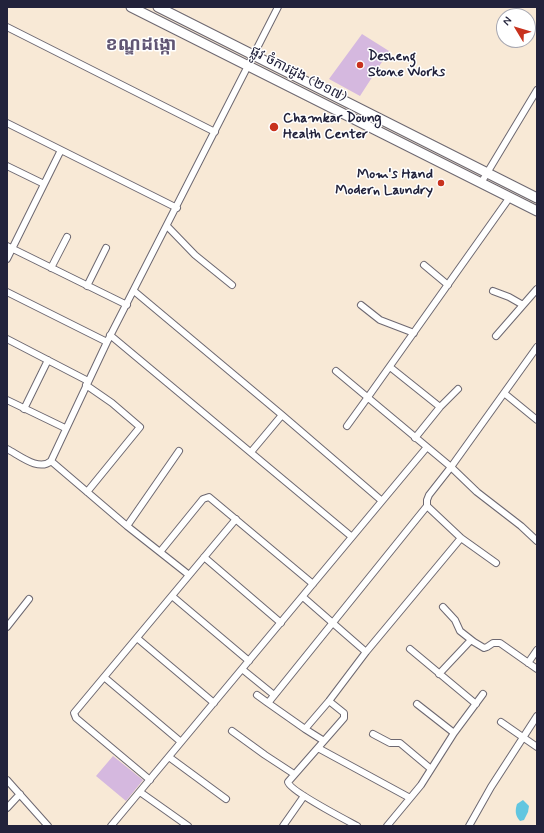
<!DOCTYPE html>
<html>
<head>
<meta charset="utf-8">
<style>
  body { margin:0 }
  #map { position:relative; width:544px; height:833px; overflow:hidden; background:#f8e9d6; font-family:Mynerve,sans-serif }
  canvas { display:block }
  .frame { position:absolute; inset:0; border:8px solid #22223b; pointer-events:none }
  .north { position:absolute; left:496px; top:8px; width:40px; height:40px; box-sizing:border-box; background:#fff; border:1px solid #a7a7b1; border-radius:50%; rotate:308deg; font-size:11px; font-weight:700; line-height:16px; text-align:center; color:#22223b }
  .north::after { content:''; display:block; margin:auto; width:14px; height:18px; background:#c8321e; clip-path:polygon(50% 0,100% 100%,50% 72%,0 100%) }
</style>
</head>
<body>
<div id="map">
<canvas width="544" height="833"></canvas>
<div class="frame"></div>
<div class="north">N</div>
</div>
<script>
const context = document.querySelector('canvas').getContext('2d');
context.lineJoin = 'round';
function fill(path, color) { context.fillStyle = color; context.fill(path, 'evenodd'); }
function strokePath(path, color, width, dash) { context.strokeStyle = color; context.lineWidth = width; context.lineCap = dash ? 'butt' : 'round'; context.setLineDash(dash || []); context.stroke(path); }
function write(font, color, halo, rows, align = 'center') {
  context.font = font + ' Mynerve,"Noto Sans Khmer",sans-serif'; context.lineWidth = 3; context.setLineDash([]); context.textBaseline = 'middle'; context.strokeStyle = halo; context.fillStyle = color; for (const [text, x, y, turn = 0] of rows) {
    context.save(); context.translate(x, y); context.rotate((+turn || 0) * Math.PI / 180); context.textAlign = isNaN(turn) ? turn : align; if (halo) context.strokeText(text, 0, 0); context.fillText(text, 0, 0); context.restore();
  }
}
fill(new Path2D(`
  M523 800 529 806 528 812 524 820 520 821C515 816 515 810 517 804Z`), '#62c6e0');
fill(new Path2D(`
  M362 34 389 51 360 96 329 79Z
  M113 756 143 780 126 801 96 776Z`), '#d5b8df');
const street = new Path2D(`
  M7 27 215 132
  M7 123 177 208
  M7 166 44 184
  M481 183 537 90
  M167 226 195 255 232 285
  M7 246 127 305
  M7 259 61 150
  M424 265 448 285
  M51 268 67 237
  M87 286 106 248
  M134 291 282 415 382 501
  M493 291 509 297 523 305
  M7 292 107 342
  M361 305 380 320 414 333
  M110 335 352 537
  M496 336 537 289
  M7 339 88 381
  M390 367 440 407
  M336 371 451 467 477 492 521 526 537 541
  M86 385 112 403 140 427 87 492
  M504 393 537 420
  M7 400 65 428
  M24 409 48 360
  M347 426 368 397 510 197
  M415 438 440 407 458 389
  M7 449C19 455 39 472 51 461L107 342 278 7
  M251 452 282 415
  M51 461 127 526 189 575
  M427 506 461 538 496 563
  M127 526 179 451
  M160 552 203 499 209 497 313 584
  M204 557 281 623
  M172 596 249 661
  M303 597 366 652
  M443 607 455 620 460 631 474 642 484 648 487 647 493 643H500L537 669
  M7 627 29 599
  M137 638 214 703
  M410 649 476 704
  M528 663 537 650
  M242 669 274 695
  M439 674 471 640
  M104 677 181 742
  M257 695 268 703
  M329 701 344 713V718L288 782C290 791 346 820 357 826
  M417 704 454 733
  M501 722 537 747
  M305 729 268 703 427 506V500L429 495 451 467 537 347
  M232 731 265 755 294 774
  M373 734 390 743H400L431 769
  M324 741 305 729 329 701 366 652 461 538
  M318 748 410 798
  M169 757 226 799
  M7 780 48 826
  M150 780 76 718 74 713 236 519
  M140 792 188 826
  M7 808 20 794
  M111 826 427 447
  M283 826 304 796
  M387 826 421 785 454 733 483 694
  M469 826 491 787 537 716`);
const primary = new Path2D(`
  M131 7 537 211
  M158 7 537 198`);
strokePath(street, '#6d6871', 8);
strokePath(primary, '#6d6871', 11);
strokePath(street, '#fff', 6);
strokePath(primary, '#fff', 9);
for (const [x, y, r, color] of [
  [360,65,4,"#c8321e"],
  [274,127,5,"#c8321e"],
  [441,183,4,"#c8321e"]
]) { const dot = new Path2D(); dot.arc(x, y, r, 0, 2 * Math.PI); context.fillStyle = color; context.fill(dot); strokePath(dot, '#fff', 1.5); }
write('bold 14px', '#22223b', '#fff', [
  ["Desheng",368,57],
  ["Stone Works",368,73],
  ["Chamkar Doung",283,119],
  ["Health Center",283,135],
  ["Mom's Hand",433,175,"right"],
  ["Modern Laundry",433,191,"right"]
], 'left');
write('14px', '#22223b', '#fff', [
  ["ផ្លូវ ចំការដូង (២១៧)",298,75,27]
]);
write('bold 18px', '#615674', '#fff', [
  ["ខណ្ឌដង្កោ",141,46]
]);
</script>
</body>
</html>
